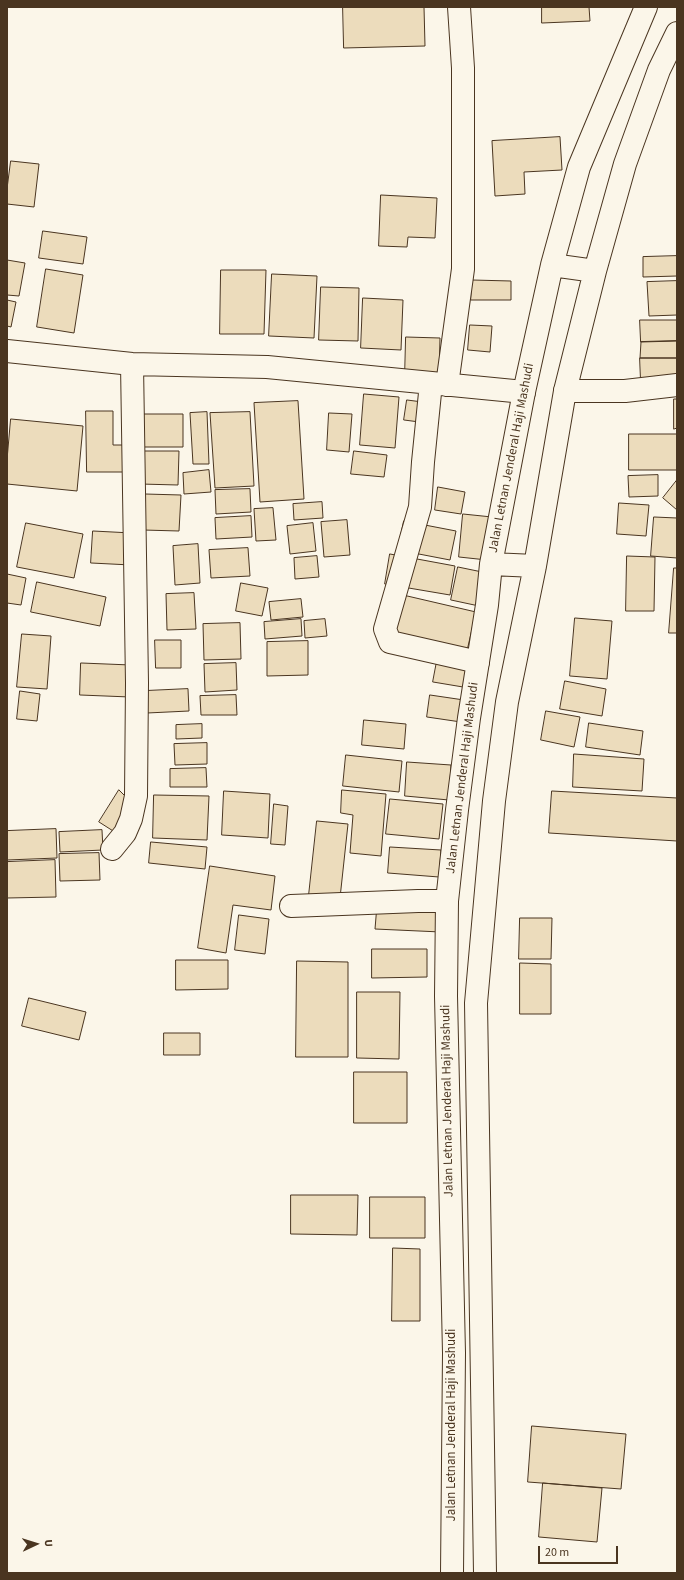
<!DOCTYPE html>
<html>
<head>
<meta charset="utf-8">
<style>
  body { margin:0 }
  #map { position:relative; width:684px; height:1580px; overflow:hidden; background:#fbf6e9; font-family:"Source Sans 3",sans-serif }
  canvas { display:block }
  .frame { position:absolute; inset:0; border:8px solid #4a3520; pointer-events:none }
  .north { position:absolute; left:16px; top:1524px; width:40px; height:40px; -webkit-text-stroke:3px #fbf6e9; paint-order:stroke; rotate:86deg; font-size:11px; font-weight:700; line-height:16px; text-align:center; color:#4a3520 }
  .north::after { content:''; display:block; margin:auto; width:14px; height:18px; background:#4a3520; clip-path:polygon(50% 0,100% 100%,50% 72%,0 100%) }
  .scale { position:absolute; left:538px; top:1546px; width:80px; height:18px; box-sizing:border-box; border:2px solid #4a3520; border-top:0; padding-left:5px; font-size:12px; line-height:14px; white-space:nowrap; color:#4a3520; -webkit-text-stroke:3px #fbf6e9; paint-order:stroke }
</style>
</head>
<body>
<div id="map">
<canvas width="684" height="1580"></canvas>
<div class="frame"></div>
<div class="north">U</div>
<div class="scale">20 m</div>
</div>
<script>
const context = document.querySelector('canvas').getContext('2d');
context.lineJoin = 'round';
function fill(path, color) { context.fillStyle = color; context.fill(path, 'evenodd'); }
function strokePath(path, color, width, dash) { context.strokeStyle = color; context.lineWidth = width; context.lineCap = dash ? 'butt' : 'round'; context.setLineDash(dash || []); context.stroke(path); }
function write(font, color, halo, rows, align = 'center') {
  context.font = font + ' "Source Sans 3",sans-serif'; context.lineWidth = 3; context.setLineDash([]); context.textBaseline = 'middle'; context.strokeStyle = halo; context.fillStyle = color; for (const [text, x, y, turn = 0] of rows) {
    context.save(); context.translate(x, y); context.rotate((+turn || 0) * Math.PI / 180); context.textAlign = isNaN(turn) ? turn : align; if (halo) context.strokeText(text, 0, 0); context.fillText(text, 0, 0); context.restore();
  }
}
const building = new Path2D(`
  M343 7H424L425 46 344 48Z
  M542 7H589L590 21 542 23Z
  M560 137 562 170 524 172 525 194 495 196 492 141Z
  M11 161 39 164 34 207 7 204V189Z
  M381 195 437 198 435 238 408 237 407 247 379 246Z
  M43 231 87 237 83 264 39 258Z
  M677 256V276L643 277V257Z
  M7 260 25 263 19 296 7 295Z
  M46 269 83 275 74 333 37 327Z
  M221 270H266L264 334H220Z
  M272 274 317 276 314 338 269 336Z
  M472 280 511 281V300H471Z
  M677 281V315L649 316 647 282Z
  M321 287 359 288 358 341 319 340Z
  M363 298 403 300 401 350 361 348Z
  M7 300 16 302 11 327 7 326Z
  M640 320H677V341L641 342Z
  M470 325 492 326 490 352 468 350Z
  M406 337 440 338 439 376H405Z
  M677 341V358H640L641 342Z
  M640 358H677V382H641Z
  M364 394 399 397 395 448 360 445Z
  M674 399H677V428L674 429Z
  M407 400 438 404 435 424 404 420Z
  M298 401 304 499 260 502 254 403Z
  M86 411H113V445H127L128 472H87Z
  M207 412 209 464H193L190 413Z
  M250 412 254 486 215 488 210 413Z
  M329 413 352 414 349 452 327 450Z
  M140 414H183V447H140Z
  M11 419 83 426 77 491 7 484V460Z
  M629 434H677V470H629Z
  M141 451H179L178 485 140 484Z
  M354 451 387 455 384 477 351 474Z
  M209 470 211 492 184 494 183 473Z
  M658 475V496L629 497 628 476Z
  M677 480V510L663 498Z
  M438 487 465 492 461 514 435 510Z
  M250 489 251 512 216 514 215 490Z
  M145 494 181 495 179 531 143 530Z
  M322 502 323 518 294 520 293 504Z
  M619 503 649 505 646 536 617 534Z
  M273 508 276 540 256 541 254 509Z
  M463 514 492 517 487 560 459 557Z
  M251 516 252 537 216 539 215 518Z
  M654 517 677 518V558L651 556Z
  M347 520 350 555 324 557 321 522Z
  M404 521 456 531 450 560 398 550Z
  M26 523 83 534 74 578 17 567Z
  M313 523 316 551 290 554 287 526Z
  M93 531 132 533 131 565 91 563Z
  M198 544 200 583 175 585 173 546Z
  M248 548 250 576 211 578 209 550Z
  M390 554 455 566 450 595 385 584Z
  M317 556 319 577 295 579 294 558Z
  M627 556 655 557 654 611H626Z
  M458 567 487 573 479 606 451 600Z
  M674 568H677V633H669Z
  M7 574 26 578 21 605 7 603Z
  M37 582 106 597 100 626 31 612Z
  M241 583 268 588 262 616 236 611Z
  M194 593 196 629 167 630 166 594Z
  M403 595 476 612 466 655 394 638Z
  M301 599 303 617 271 620 269 602Z
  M575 618 612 621 607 679 570 676Z
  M301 619 302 636 265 639 264 622Z
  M325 619 327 636 305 638 304 621Z
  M240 623 241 659 204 660 203 624Z
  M22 634 51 636 47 689 17 687Z
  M155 640H181V668H156Z
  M308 641V675L267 676V642Z
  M437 661 472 667 469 688 433 682Z
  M81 663 131 665 130 697 80 695Z
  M236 663 237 690 205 692 204 664Z
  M565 681 606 689 602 716 560 709Z
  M188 689 189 711 147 713 145 691Z
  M20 691 40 694 37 721 17 719Z
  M236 695 237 715H201L200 696Z
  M430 695 464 700 461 722 427 717Z
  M546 711 580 717 574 747 541 740Z
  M364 720 406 724 404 749 362 745Z
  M589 723 643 731 640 755 586 747Z
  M202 724V738L176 739V725Z
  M207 743V764L175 765 174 744Z
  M574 754 644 759 642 791 573 787Z
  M346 755 402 761 399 792 343 786Z
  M407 762 451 765 449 800 405 796Z
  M206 768 207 787H170V769Z
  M119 790 133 804 121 836 99 822Z
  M342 790 386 794 381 856 350 853 353 815 341 813Z
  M224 791 270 794 268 838 222 835Z
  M552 791 677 798V841L549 833Z
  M154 795 209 796 207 840 153 838Z
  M390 799 443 804 439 839 386 834Z
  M274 804 288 806 285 845 271 844Z
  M317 821 348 824 340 898 309 895Z
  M56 829 57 858 7 860V831Z
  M102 830 103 850 60 852 59 832Z
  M151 842 207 847 205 869 149 863Z
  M390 847 441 850 439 877 388 873Z
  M99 853 100 880 60 881 59 854Z
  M55 860 56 897 7 898V862Z
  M210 866 275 876 271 910 233 905 226 953 198 948Z
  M443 902 441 932 375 929 377 905Z
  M239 915 269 919 265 954 235 950Z
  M520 918H552L551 959H519Z
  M372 949H427V977L372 978Z
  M176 960H228V989L176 990Z
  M297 961 348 962V1057H296Z
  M520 963 551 964V1014H520Z
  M357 992H400L399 1059 357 1058Z
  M29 998 86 1012 79 1040 22 1026Z
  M164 1033H200V1055H164Z
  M354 1072H407V1123H354Z
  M291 1195H358L357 1235 291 1234Z
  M370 1197H425V1238H370Z
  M393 1248 420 1249V1321H392Z
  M532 1426 626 1434 621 1489 528 1482Z
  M543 1483 602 1488 597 1542 539 1537Z`);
fill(building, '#ecdcbc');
strokePath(building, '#4a3520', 1);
const street = new Path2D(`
  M7 351 132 364 267 367 524 392
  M431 383 423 462 420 507 385 629 390 642 478 662
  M447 385 463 269V68L459 7
  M565 391H625L677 385
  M112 849 125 833 131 819 136 796 137 683 132 364
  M291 906 418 901H447`);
const primary = new Path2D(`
  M552 265 595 271
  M491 564 535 566
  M452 1573 454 1353 446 996 447 901 457 810 469 718 487 605 491 564 524 392 552 265 579 167 646 7
  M485 1573 476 1003 494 801 507 702 535 566 565 391 595 271 625 164 659 70 677 33`);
strokePath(street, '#4a3520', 24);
strokePath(primary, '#4a3520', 24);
strokePath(street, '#fbf6e9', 22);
strokePath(primary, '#fbf6e9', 22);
write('13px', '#4a3520', '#fbf6e9', [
  ["Jalan Letnan Jenderal Haji Mashudi",512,458,-79],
  ["Jalan Letnan Jenderal Haji Mashudi",463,778,-83],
  ["Jalan Letnan Jenderal Haji Mashudi",448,1101,-91],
  ["Jalan Letnan Jenderal Haji Mashudi",452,1425,-90]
]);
</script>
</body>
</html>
